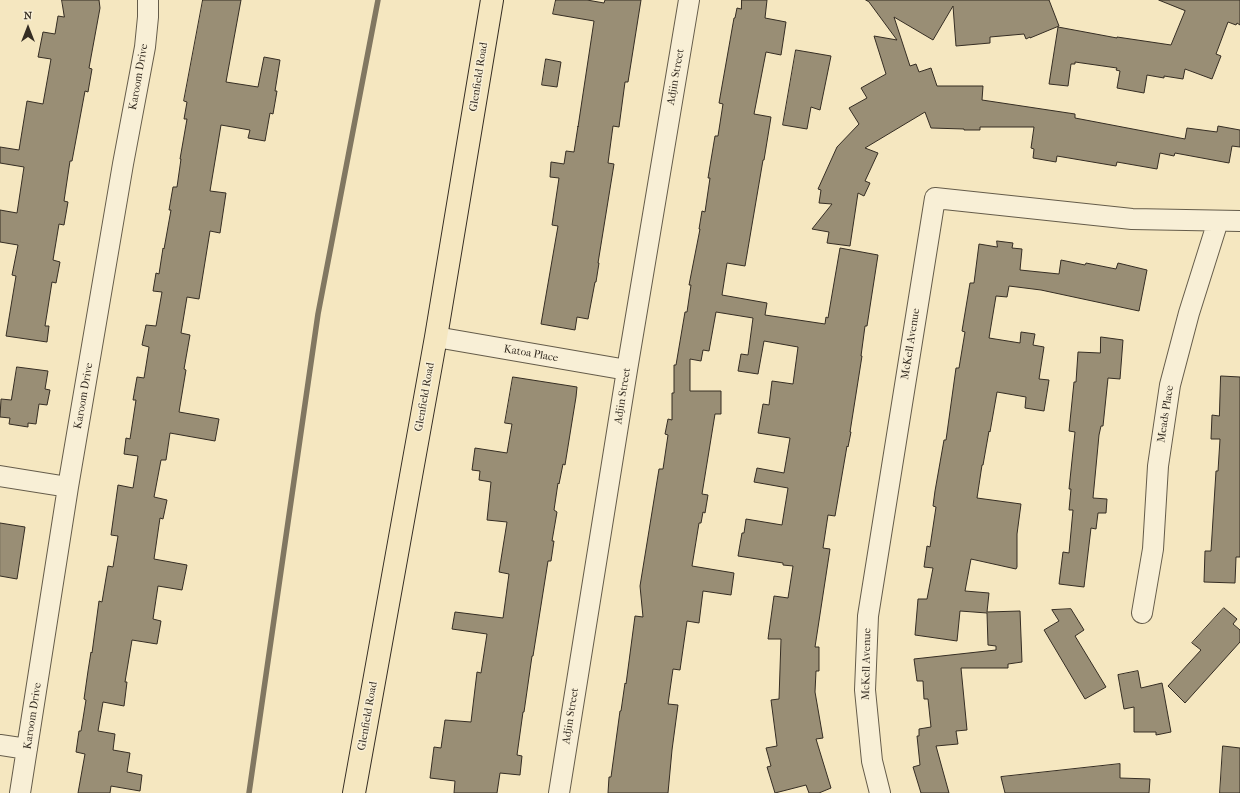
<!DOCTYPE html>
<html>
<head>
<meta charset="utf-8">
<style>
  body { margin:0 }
  #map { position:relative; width:1240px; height:793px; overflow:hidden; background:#f5e7c0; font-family:"IM FELL French Canon",serif }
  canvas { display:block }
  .north { position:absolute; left:8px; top:8px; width:40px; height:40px; -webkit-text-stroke:3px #f8efd6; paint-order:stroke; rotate:0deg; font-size:11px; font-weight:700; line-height:16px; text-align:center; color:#352d23 }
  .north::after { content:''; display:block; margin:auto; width:14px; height:18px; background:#352d23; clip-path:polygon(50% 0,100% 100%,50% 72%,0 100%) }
</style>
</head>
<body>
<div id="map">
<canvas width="1240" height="793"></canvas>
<div class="north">N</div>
</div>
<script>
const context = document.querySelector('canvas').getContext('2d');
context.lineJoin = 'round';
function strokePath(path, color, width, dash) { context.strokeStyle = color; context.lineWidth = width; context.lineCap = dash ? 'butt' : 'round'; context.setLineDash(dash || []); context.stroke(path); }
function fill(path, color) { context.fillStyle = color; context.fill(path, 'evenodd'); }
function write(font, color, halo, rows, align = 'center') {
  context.font = font + ' "IM FELL French Canon",serif'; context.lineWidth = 3; context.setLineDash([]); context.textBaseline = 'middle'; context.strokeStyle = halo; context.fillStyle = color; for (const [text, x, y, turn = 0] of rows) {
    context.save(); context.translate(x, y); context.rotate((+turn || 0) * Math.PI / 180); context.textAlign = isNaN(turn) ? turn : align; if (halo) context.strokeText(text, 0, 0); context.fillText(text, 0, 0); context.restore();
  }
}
strokePath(new Path2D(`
  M249 793 318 314 378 0`), '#817761', 5.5);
const building = new Path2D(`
  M62 0H99L100 8 89 68 92 69 88 92 85 91 72 161H70L64 201 68 202 64 225 59 224 53 260 60 262 56 283 52 282 45 326H49L47 342 6 336 16 276 12 275 18 245 0 242V210L17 213 24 167 0 163V147L19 150 27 101 43 104 51 59 38 57 43 32 55 34 58 16 64 17Z
  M203 0H241L226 82 258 87 264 57 280 60 275 91H277L273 114 270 113 265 141 248 138 250 130 221 125 210 191 226 193 220 233 210 231 199 299 187 297 181 333 190 335 184 369 186 370 179 412 219 419 215 441 170 433 166 460H161L154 497 167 500 163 519 160 518 154 559 187 565 182 590 158 586 153 619 161 621 157 644 132 640 125 682H127L124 706 103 702 98 731 115 734 113 750 130 753 127 772 142 775 140 791 111 786 110 793H78L85 754 76 752 79 731H81L86 700 84 699 88 671 91 652 92 653 99 601 102 602 108 566 113 567 118 536 111 535 118 485 133 488 138 456 124 454 126 438 130 439 136 400H133L137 377 144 378 149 347 142 345 146 325 156 326 162 292 153 291 156 273 159 274 163 248 164 249 171 210H169L173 187H177L181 159H180L187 119H184L187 102 184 101Z
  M556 0H587L604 3 605 0H641L628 82H625L619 127 613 126 608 163 614 164 598 263H599L596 282H595L588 319 577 317 575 330 541 324 558 226 552 225 559 178 550 177 551 162 564 164 566 151 574 152 578 126V127L594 21 553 14Z
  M742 0H767L765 18 786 22 781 55 766 52 754 114 771 117 764 160H763L745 266 727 263 722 295 767 303 765 315 825 324 826 317 828 318 840 248 878 255 867 326H865L861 356H862L850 432H851L848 447 847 446 835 516 828 515 823 548 830 549 815 647H819V671H816L815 692 823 738 816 739 831 788 819 793H809L806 785 775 793 767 767 771 766 766 748 777 746 771 700 779 699 781 639H768L774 596 788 598 793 566 783 565V563L738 556 742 533H744L746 519 782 525 788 488 754 482 757 468 784 473 790 438 758 433 763 404 769 405 772 381 793 384 798 347 764 341 758 374 738 371 741 354 748 355 753 318 716 312 709 351 703 350 701 361 690 359V391H721V414H715L702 494 708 495 705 513 703 512 701 523H699L692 566 734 573 731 595 703 591 699 623 687 621 680 670 673 669 668 704 678 705 672 750 668 793H608L609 777H611L620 711H621L625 683 626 684 635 616 643 617 640 586 659 469H663L668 435 665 434 668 419 672 420V393H674V365H676L685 312H687L691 285H689L700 229H699L702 211 705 212 710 178H708L715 136H718L723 104 719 103 734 18H735L737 8 741 9Z
  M866 0H1049L1059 26 1030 38V37L1026 39 1024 34 990 37V43L956 46 953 6 933 40 894 17 910 66 916 64 919 72 931 68 937 86H983L982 100 1075 114V118L1185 139 1187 128 1217 132 1218 126 1240 130V147L1232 146 1229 163 1175 153 1174 156 1160 153 1157 169 1117 162 1116 166 1057 156 1056 162 1033 158 1034 149 1031 148 1034 127H980V130H964V129L931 128 925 112 865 148 878 153 865 181 870 183 864 196 858 193 850 246 827 243 829 232 812 229 832 204 819 203 821 190 818 189 837 147 859 124 849 108 867 98 861 88 886 74 874 36 897 40 869 2Z
  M1159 0H1240V25L1237 23 1236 25 1228 22 1216 54 1221 56 1212 79 1185 69 1183 79 1164 76V78L1147 75 1144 93 1117 88 1120 71 1116 70 1117 68 1075 62V64H1071L1068 86 1049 84 1058 27 1117 38V37L1171 45 1185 11Z
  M796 50 831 56 820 110 811 107 807 129 783 125Z
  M546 59 561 62 557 87 542 85Z
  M997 241 1013 243 1012 248 1022 249 1020 270 1059 274 1061 260 1085 265 1086 263 1116 269 1118 263 1147 270 1139 311 1041 290 1009 286 1007 297 996 296 989 338 1020 343 1021 332 1035 334 1033 345 1044 347 1039 379 1049 380 1044 411 1025 408 1026 397 997 392 990 432 989 431 983 465H982L977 498 1021 504 1017 534V567L1016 569 971 559 965 591 989 593 987 612 1020 611 1022 662 1008 664V668H961L967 730 956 731 958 744 936 746 949 793H921L913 767 920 765 917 736H919V729L931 727 928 699H924L923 681H917L914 659 996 650V646L988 645 987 613 960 611 957 641 915 635 918 599H927L933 568 924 567 927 546 930 547 936 507 933 506 935 491 944 440H946L956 368H959L965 332 962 331 970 283H974L979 244 997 247Z
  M1101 337 1123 340 1120 379 1108 378 1103 426H1101L1099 435 1093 498 1107 499 1106 513H1098L1096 529 1091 528 1084 587 1059 584 1063 552 1069 553 1073 510H1069L1071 489H1069L1075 432 1069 431 1074 382H1076L1078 352 1100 353Z
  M17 367 48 371 45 389 50 390 47 405 39 404 36 424 28 423V427L9 424 10 418 0 417 1 399 11 400Z
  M1221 376 1240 377V557H1236L1235 583 1204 582 1205 551H1211L1216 471H1218L1220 439H1211L1212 415 1219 416Z
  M513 377 577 387 576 397 565 465 563 464 559 484 558 483 554 510 557 512 552 541H554L551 561H548L533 656H532L524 712H523L517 755 522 756 520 775 500 773 497 793H454L455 781 430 778 434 747 441 748 445 720 471 722 477 672 481 673 487 634 452 629 455 612 503 618 509 574 499 572 507 522 487 520 491 482 479 480 480 471 472 470 475 448 507 453 512 424 505 423Z
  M0 523 25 527 17 579 0 576Z
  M1224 608 1237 619 1233 624 1240 630V642L1185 703 1168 686 1201 650 1192 643Z
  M1071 609 1084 630 1075 636 1106 687 1085 699 1044 630 1059 621 1052 610Z
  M1138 671 1141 688 1162 683 1171 732 1156 735V732H1134V707L1124 709 1118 675Z
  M1223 746 1240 748V793H1220Z
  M1120 764V778L1150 779 1149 793H1005L1001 777Z`);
fill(building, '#998e75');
strokePath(building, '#352d23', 1);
const minor = new Path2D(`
  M436 337 627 370
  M0 476 68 487
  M1142 613 1153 549 1158 466 1170 385 1189 313 1218 221
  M0 745 27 749
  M20 793 68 487 123 164 145 47 148 17V0
  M559 793 627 370 689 0
  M880 793 872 761 865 690 868 616 935 198 1132 219 1240 221`);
const major = new Path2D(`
  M354 793 436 337 492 0`);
strokePath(minor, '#655c4a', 22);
strokePath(major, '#352d23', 24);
strokePath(minor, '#f8efd6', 20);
strokePath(major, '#f5e7c0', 22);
write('11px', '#352d23', '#f8efd6', [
  ["Karoom Drive",139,77,-80],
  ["Glenfield Road",479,77,-81],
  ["Adjin Street",676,77,-80],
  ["McKell Avenue",911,344,-81],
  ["Katoa Place",531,354,10],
  ["Karoom Drive",84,396,-80],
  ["Adjin Street",623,396,-81],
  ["Glenfield Road",425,397,-80],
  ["Meads Place",1166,414,-81],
  ["McKell Avenue",867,664,-89],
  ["Karoom Drive",33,716,-81],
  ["Glenfield Road",368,716,-80],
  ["Adjin Street",571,716,-81]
]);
</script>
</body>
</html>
